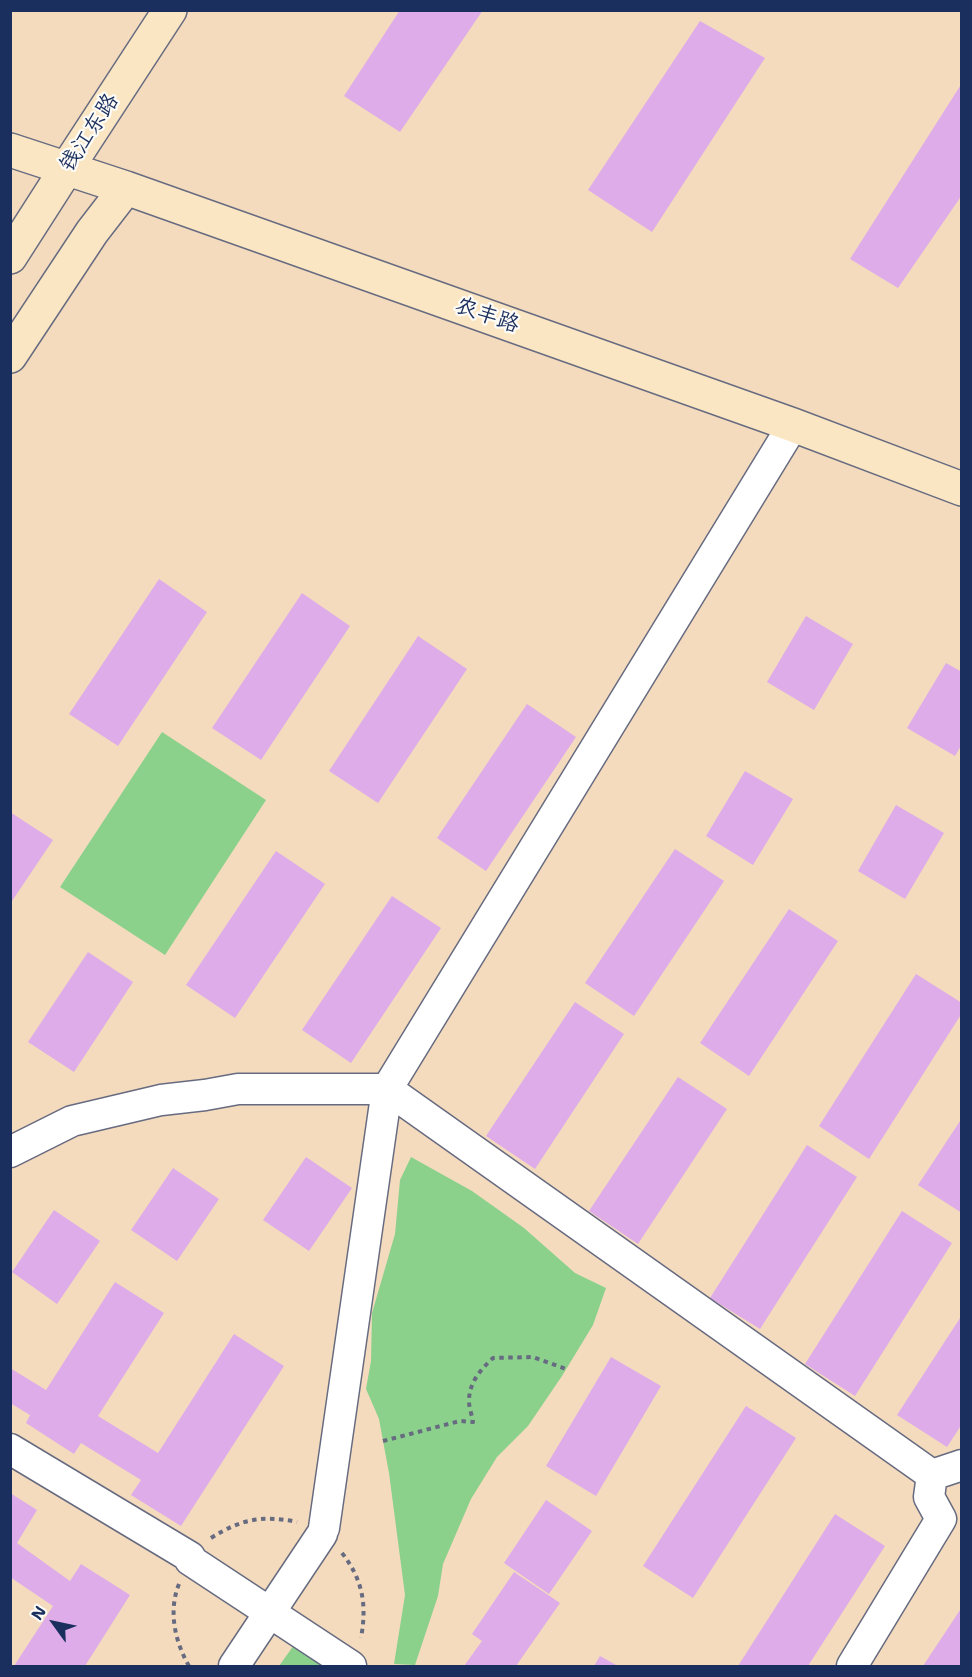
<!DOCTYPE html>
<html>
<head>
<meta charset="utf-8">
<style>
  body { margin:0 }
  #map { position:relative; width:972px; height:1677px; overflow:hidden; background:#f4dbbe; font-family:"Shantell Sans",sans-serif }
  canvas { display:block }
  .frame { position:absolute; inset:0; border:12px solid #1b2f5e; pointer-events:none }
  .north { position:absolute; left:24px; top:1593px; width:60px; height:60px; -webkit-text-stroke:4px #fdfcf7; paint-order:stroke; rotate:303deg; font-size:16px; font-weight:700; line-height:24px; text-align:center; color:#1b2f5e }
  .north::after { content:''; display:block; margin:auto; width:21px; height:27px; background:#1b2f5e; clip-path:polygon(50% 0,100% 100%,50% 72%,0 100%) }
</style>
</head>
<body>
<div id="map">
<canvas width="972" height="1677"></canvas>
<div class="frame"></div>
<div class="north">N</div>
</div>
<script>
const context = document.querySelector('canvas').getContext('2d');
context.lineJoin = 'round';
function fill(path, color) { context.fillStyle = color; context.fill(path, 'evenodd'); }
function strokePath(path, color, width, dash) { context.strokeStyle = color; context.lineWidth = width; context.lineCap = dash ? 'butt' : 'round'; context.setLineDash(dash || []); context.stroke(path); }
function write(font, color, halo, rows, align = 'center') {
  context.font = font + ' "Shantell Sans","LXGW WenKai TC",sans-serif'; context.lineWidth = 4.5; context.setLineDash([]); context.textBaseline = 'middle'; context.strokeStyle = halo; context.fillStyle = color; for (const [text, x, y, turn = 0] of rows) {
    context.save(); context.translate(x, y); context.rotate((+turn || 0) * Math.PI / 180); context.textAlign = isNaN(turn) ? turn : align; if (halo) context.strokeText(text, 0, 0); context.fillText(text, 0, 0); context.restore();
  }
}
fill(new Path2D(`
  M162 732 266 800 165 955 60 887Z
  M411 1157 472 1191 524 1228 575 1273 606 1288 593 1325 562 1376 528 1426 497 1457 471 1499 443 1564 438 1596 415 1665 394 1664 405 1595 389 1473 383 1441 379 1419 366 1389 371 1361 372 1313 395 1234 400 1180Z
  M294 1645 326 1666H279Z`), '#8bd18c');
fill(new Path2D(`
  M400 10H483L400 132 344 96Z
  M700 21 765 58 652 232 588 190Z
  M962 83V195L898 288 850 259Z
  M159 579 207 612 118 746 69 714Z
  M302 593 350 626 261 760 212 728Z
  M806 616 853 644 814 710 767 682Z
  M418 636 467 669 378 803 329 771Z
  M946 663 962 672V744L955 756 907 728Z
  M527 704 576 737 486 871 437 838Z
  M745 771 793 799 753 865 706 836Z
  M896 805 944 833 905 899 858 871Z
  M10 812 53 840 10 904Z
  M675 849 724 881 634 1016 585 983Z
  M276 851 325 884 235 1018 186 985Z
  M392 896 441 928 351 1063 302 1030Z
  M789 909 838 941 749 1076 700 1043Z
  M88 952 133 982 74 1072 28 1042Z
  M916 974 962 1003V1013L869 1159 819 1126Z
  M575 1002 624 1034 535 1169 486 1136Z
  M678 1077 727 1109 638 1244 589 1211Z
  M962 1118V1213L918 1185Z
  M807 1145 857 1177 760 1329 710 1298Z
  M306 1157 352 1188 309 1251 263 1220Z
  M173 1168 219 1199 177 1261 131 1230Z
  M54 1210 100 1241 57 1304 12 1272Z
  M902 1211 952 1243 855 1396 805 1364Z
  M115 1282 164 1313 98 1416 158 1453 234 1334 284 1366 181 1526 131 1495 141 1480 81 1443 74 1454 26 1423 30 1415 10 1403V1368L46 1390Z
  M962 1315V1424L947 1447 897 1415Z
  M611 1357 661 1386 596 1496 546 1466Z
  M746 1406 796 1438 693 1598 643 1566Z
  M10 1493 37 1510 17 1543 70 1581 81 1564 130 1595 85 1666H14L53 1606 10 1577Z
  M546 1500 592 1531 549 1594 504 1563Z
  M835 1514 885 1546 808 1666H738Z
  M514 1572 560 1603 516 1666H464L482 1641 472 1634Z
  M962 1607V1666H923Z
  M600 1656 618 1666H594Z`), '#deace8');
const street = new Path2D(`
  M10 1152 72 1121 161 1100 205 1095 238 1089H387L932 1475 929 1497 941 1519 852 1666
  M10 1449 190 1557
  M932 1475 962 1465
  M324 1528 387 1089 793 425
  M190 1560 351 1666
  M234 1666 322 1534`);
const secondary = new Path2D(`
  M10 150 126 188 793 425 962 489
  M10 257 67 168 170 10
  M10 356 92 232 126 188`);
strokePath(street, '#676b80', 33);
strokePath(secondary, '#676b80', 36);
strokePath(new Path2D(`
  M383 1441 460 1421 473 1422C472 1415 469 1408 469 1401 469 1383 480 1370 493 1358L533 1357 566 1369
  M211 1538C241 1519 263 1515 297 1522
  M342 1553C363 1580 367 1605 361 1638
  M179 1584C168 1611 175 1642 189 1666`), '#676b80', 4, [4.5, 4.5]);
strokePath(street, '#fff', 30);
strokePath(secondary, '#fbe6c4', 33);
write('22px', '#1b2f5e', '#fdfcf7', [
  ["钱江东路",90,133,-57],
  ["农丰路",487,316,19]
]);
</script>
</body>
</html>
